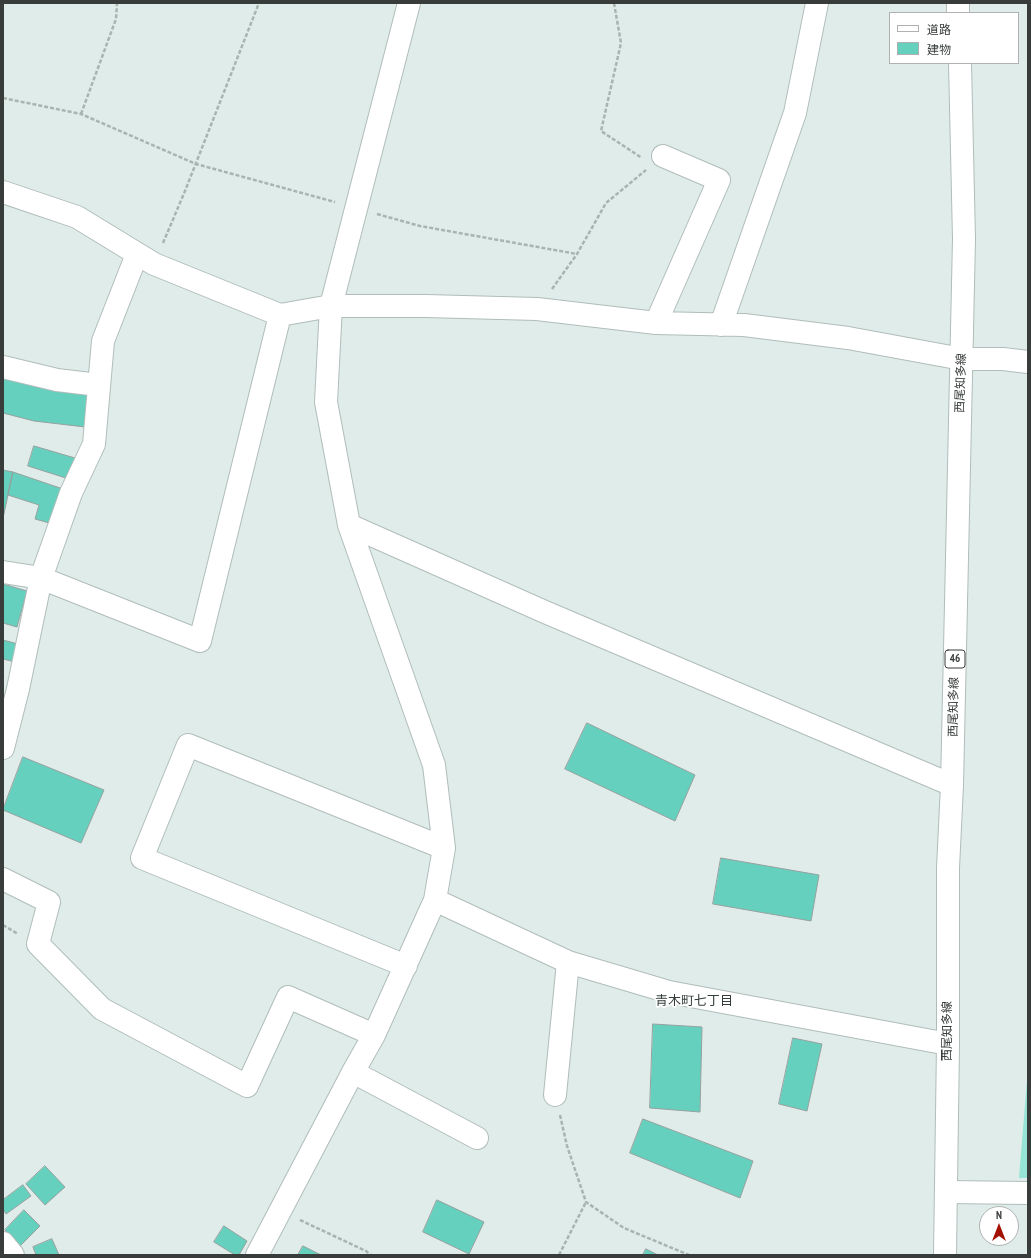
<!DOCTYPE html>
<html>
<head>
<meta charset="utf-8">
<style>
  body { margin:0 }
  #map { position:relative; width:1031px; height:1258px; overflow:hidden; background:#dfece9; font-family:"PT Sans Narrow","Noto Sans JP",sans-serif }
  canvas { display:block }
  .frame { position:absolute; inset:0; border:4px solid #383d3b; pointer-events:none }
  .legend { position:absolute; left:889px; top:12px; width:130px; height:52px; box-sizing:border-box; background:#fff; border:1px solid #afb1b1; margin:0; padding:5px 7px; list-style:none; font-size:12px; color:#383d3b }
  .legend li { display:flex; align-items:center; gap:8px; height:20px }
  .legend b { width:20px; border:1px solid #afb1b1 }
  .north { position:absolute; left:979px; top:1206px; width:40px; height:40px; box-sizing:border-box; background:#fff; border:1px solid #afb1b1; border-radius:50%; rotate:0deg; font-size:11px; font-weight:700; line-height:16px; text-align:center; color:#383d3b }
  .north::after { content:''; display:block; margin:auto; width:14px; height:18px; background:#a51100; clip-path:polygon(50% 0,100% 100%,50% 72%,0 100%) }
</style>
</head>
<body>
<div id="map">
<canvas width="1031" height="1258"></canvas>
<div class="frame"></div>
<ul class="legend">
<li><b style="height:5px;background:#fff"></b>道路</li>
<li><b style="height:11px;background:#65d0bd"></b>建物</li>
</ul>
<div class="north">N</div>
</div>
<script>
const context = document.querySelector('canvas').getContext('2d');
context.lineJoin = 'round';
function fill(path, color) { context.fillStyle = color; context.fill(path, 'evenodd'); }
function strokePath(path, color, width, dash) { context.strokeStyle = color; context.lineWidth = width; context.lineCap = dash ? 'butt' : 'round'; context.setLineDash(dash || []); context.stroke(path); }
function write(font, color, halo, rows, align = 'center') {
  context.font = font + ' "PT Sans Narrow","Noto Sans JP",sans-serif'; context.lineWidth = 3.5; context.setLineDash([]); context.textBaseline = 'middle'; context.strokeStyle = halo; context.fillStyle = color; for (const [text, x, y, turn = 0] of rows) {
    context.save(); context.translate(x, y); context.rotate((+turn || 0) * Math.PI / 180); context.textAlign = isNaN(turn) ? turn : align; if (halo) context.strokeText(text, 0, 0); context.fillText(text, 0, 0); context.restore();
  }
}
fill(new Path2D(`
  M1028 1068V1178H1019Z`), '#96e4d5');
const building = new Path2D(`
  M3 375 88 391 85 427 34 421 3 413Z
  M34 446 75 458 69 479 28 466Z
  M3 470 13 472 3 518Z
  M13 472 63 489 53 524 35 519 39 505 8 495Z
  M3 584 27 591 17 627 3 623Z
  M3 640 18 644 15 662 3 659Z
  M587 723 695 775 675 821 565 769Z
  M23 757 104 790 81 843 3 810Z
  M721 858 819 875 811 921 713 904Z
  M653 1024 702 1027 700 1112 650 1108Z
  M793 1038 822 1044 807 1111 779 1104Z
  M643 1119 753 1161 740 1198 630 1153Z
  M45 1166 65 1187 45 1205 26 1184Z
  M23 1185 31 1196 6 1214 3 1209V1200Z
  M437 1200 484 1222 469 1254 423 1232Z
  M24 1210 40 1226 20 1246 5 1230Z
  M224 1226 247 1241 239 1255H235L214 1242Z
  M52 1239 59 1255H36L33 1247Z
  M303 1246 321 1255H298Z
  M646 1249 658 1255H643Z`);
fill(building, '#65d0bd');
strokePath(building, '#96a19f', 1);
const minor = new Path2D(`
  M3 192 77 217 154 264 280 315 331 306H426L537 309 656 323 744 325 848 338 962 359H1003L1028 362
  M656 323 719 180 663 156
  M721 325 795 113 817 3
  M3 367 57 380 99 385
  M349 525 545 612 952 785
  M3 572 41 578 200 641 280 315
  M3 748 18 689 41 578 71 493 94 444 103 341 137 254
  M3 879 49 902 38 944 102 1009 247 1086 288 997 374 1035
  M435 900 568 962 669 992 948 1044
  M406 966 142 858 188 745 444 848
  M353 1072 477 1138
  M555 1095 568 962
  M946 1192 1028 1193
  M3 1243 13 1255
  M257 1255 353 1072 374 1035 435 900 444 848 434 765 349 525 326 402 331 306 409 3`);
const major = new Path2D(`
  M958 3V13
  M945 1255 948 1044V868L952 785 964 239 960 63`);
strokePath(minor, '#b0bdba', 24);
strokePath(major, '#b0bdba', 24);
strokePath(new Path2D(`
  M614 3 621 43 601 131 642 158
  M3 98 81 114 196 164 335 202
  M81 114 116 19 117 3
  M377 214 420 226 577 254
  M163 243 185 191 259 3
  M552 289 577 254 606 203 646 170
  M3 925 18 934
  M560 1115 567 1146 586 1202 624 1228 689 1255
  M300 1220 366 1251 371 1255
  M559 1255 586 1202`), '#a9b4b1', 2.5, [4, 2]);
strokePath(minor, '#fff', 22);
strokePath(major, '#fff', 22);
for (const [x, y, w] of [
  [955,659,20]
]) { const box = new Path2D(); box.roundRect(x - w / 2, y - 9, w, 18, 3); context.fillStyle = '#fff'; context.fill(box); strokePath(box, '#383d3b', 1); }
write('bold 11px', '#383d3b', null, [
  ["46",955,659]
]);
write('12px', '#383d3b', '#fff', [
  ["西尾知多線",961,383,-88],
  ["西尾知多線",954,707,-89],
  ["西尾知多線",948,1031,-90]
]);
write('13px', '#343f3c', '#fff', [
  ["青木町七丁目",694,1001]
]);
</script>
</body>
</html>
